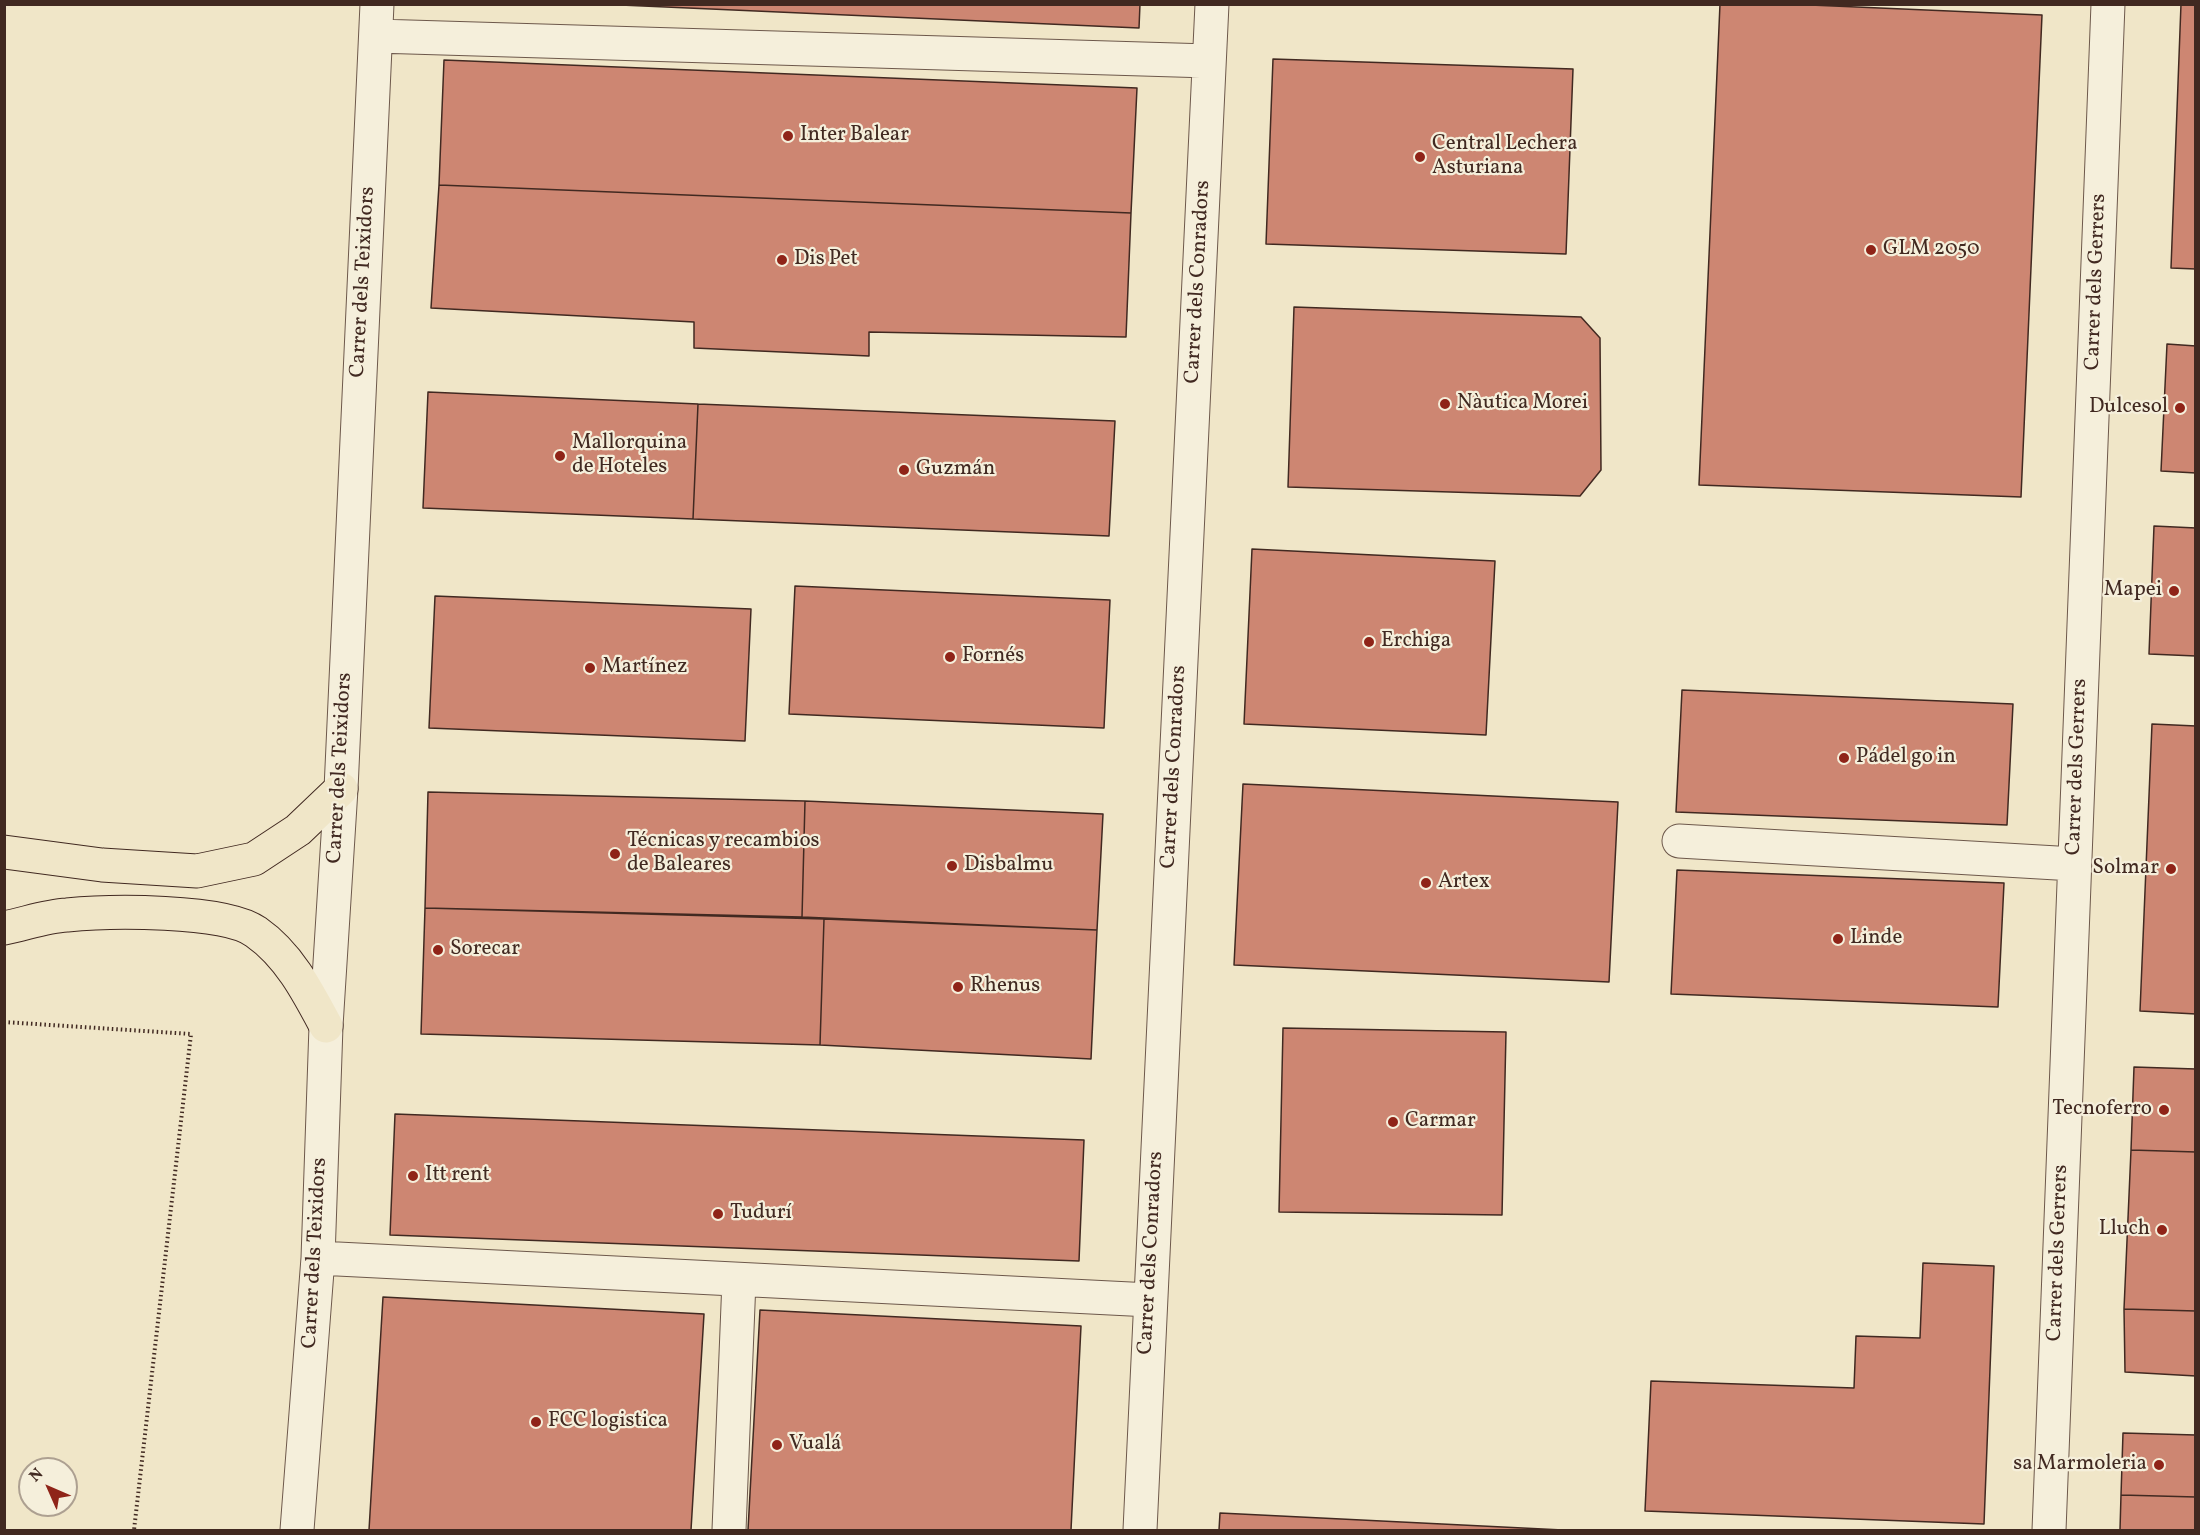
<!DOCTYPE html>
<html>
<head>
<meta charset="utf-8">
<style>
  body { margin:0 }
  #map { position:relative; width:2200px; height:1535px; overflow:hidden; background:#f0e6c8; font-family:Vollkorn,serif }
  canvas { display:block }
  .frame { position:absolute; inset:0; border:6px solid #412921; pointer-events:none }
  .north { position:absolute; left:18px; top:1457px; width:60px; height:60px; box-sizing:border-box; background:#f5efdb; border:2px solid #ada091; border-radius:50%; rotate:315deg; font-size:16px; font-weight:700; line-height:24px; text-align:center; color:#412921 }
  .north::after { content:''; display:block; margin:auto; width:21px; height:27px; background:#8f2418; clip-path:polygon(50% 0,100% 100%,50% 72%,0 100%) }
</style>
</head>
<body>
<div id="map">
<canvas width="2200" height="1535"></canvas>
<div class="frame"></div>
<div class="north">N</div>
</div>
<script>
const context = document.querySelector('canvas').getContext('2d');
context.lineJoin = 'round';
function fill(path, color) { context.fillStyle = color; context.fill(path, 'evenodd'); }
function strokePath(path, color, width, dash) { context.strokeStyle = color; context.lineWidth = width; context.lineCap = dash ? 'butt' : 'round'; context.setLineDash(dash || []); context.stroke(path); }
function write(font, color, halo, rows, align = 'center') {
  context.font = font + ' Vollkorn,serif'; context.lineWidth = 4.5; context.setLineDash([]); context.textBaseline = 'middle'; context.strokeStyle = halo; context.fillStyle = color; for (const [text, x, y, turn = 0] of rows) {
    context.save(); context.translate(x, y); context.rotate((+turn || 0) * Math.PI / 180); context.textAlign = isNaN(turn) ? turn : align; if (halo) context.strokeText(text, 0, 0); context.fillText(text, 0, 0); context.restore();
  }
}
const building = new Path2D(`
  M598 4H1140L1139 28Z
  M1720 4H1787L2042 15 2021 497 1699 485Z
  M2181 4H2196V269L2171 268Z
  M1273 59 1573 69 1566 254 1266 244Z
  M444 60 1137 88 1131 213 439 185Z
  M439 185 1131 213 1126 337 869 332V356L694 348V322L431 308Z
  M1294 307 1581 317 1600 338 1601 470 1580 496 1288 487Z
  M2167 344 2196 346V473L2161 471Z
  M428 392 698 404 693 519 423 508Z
  M698 404 1115 421 1109 536 693 519Z
  M2154 526 2196 528V656L2149 654Z
  M1252 549 1495 561 1486 735 1244 724Z
  M795 586 1110 600 1104 728 789 714Z
  M435 596 751 609 745 741 429 728Z
  M1682 690 2013 704 2007 825 1676 812Z
  M2152 724 2196 726V1014L2140 1011Z
  M1243 784 1618 802 1609 982 1234 965Z
  M428 792 805 801 802 917 425 908Z
  M805 801 1103 814 1097 930 802 917Z
  M1677 870 2004 883 1998 1007 1671 994Z
  M425 908 824 919 820 1045 421 1034Z
  M824 919 1097 930 1091 1059 820 1045Z
  M1283 1028 1506 1032 1502 1215 1279 1212Z
  M2134 1067 2196 1069V1152L2131 1150Z
  M395 1114 1084 1140 1079 1261 390 1235Z
  M2131 1150 2196 1152V1311L2124 1309Z
  M1923 1263 1994 1266 1984 1524 1645 1511 1651 1381 1854 1388 1856 1336 1920 1338Z
  M383 1297 704 1314 691 1530H369Z
  M2124 1309 2196 1311V1376L2125 1372Z
  M760 1310 1081 1326 1071 1530H748Z
  M2123 1433 2196 1435V1497L2121 1495Z
  M2121 1495 2196 1497V1530H2120Z
  M1220 1513 1563 1530H1219Z`);
fill(building, '#cd8672');
strokePath(building, '#412921', 1.5);
const minor = new Path2D(`
  M376 36 1209 61
  M1679 841 2074 864
  M318 1258 1150 1300
  M297 1530 318 1258 326 1026 341 789 377 4
  M729 1530 739 1280
  M1140 1530 1212 4
  M2049 1530 2108 4`);
const highway = new Path2D(`
  M4 852 102 865 197 871 254 859 298 830 341 789
  M4 928C25 924 46 916 67 915 108 911 224 909 256 932 289 955 308 992 326 1026`);
strokePath(minor, '#6d584b', 35);
strokePath(highway, '#412921', 35);
strokePath(new Path2D(`
  M4 1022 191 1034 134 1530`), '#412921', 4, [1.5, 3]);
strokePath(minor, '#f5efdb', 33);
strokePath(highway, '#f0e6c8', 33);
for (const [x, y, r, color] of [
  [788,136,6,"#8f2418"],
  [1420,157,6,"#8f2418"],
  [1871,250,6,"#8f2418"],
  [782,260,6,"#8f2418"],
  [1445,404,6,"#8f2418"],
  [2180,408,6,"#8f2418"],
  [560,456,6,"#8f2418"],
  [904,470,6,"#8f2418"],
  [2174,591,6,"#8f2418"],
  [1369,642,6,"#8f2418"],
  [950,657,6,"#8f2418"],
  [590,668,6,"#8f2418"],
  [1844,758,6,"#8f2418"],
  [615,854,6,"#8f2418"],
  [952,866,6,"#8f2418"],
  [2171,869,6,"#8f2418"],
  [1426,883,6,"#8f2418"],
  [1838,939,6,"#8f2418"],
  [438,950,6,"#8f2418"],
  [958,987,6,"#8f2418"],
  [2164,1110,6,"#8f2418"],
  [1393,1122,6,"#8f2418"],
  [413,1176,6,"#8f2418"],
  [718,1214,6,"#8f2418"],
  [2162,1230,6,"#8f2418"],
  [536,1422,6,"#8f2418"],
  [777,1445,6,"#8f2418"],
  [2159,1465,6,"#8f2418"]
]) { const dot = new Path2D(); dot.arc(x, y, r, 0, 2 * Math.PI); context.fillStyle = color; context.fill(dot); strokePath(dot, '#f5efdb', 2); }
write('21px', '#412921', '#f5efdb', [
  ["Inter Balear",800,136],
  ["Central Lechera",1432,145],
  ["Asturiana",1432,169],
  ["GLM 2050",1883,250],
  ["Dis Pet",794,260],
  ["Nàutica Morei",1457,404],
  ["Dulcesol",2168,408,"right"],
  ["Mallorquina",572,444],
  ["de Hoteles",572,468],
  ["Guzmán",916,470],
  ["Mapei",2162,591,"right"],
  ["Erchiga",1381,642],
  ["Fornés",962,657],
  ["Martínez",602,668],
  ["Pádel go in",1856,758],
  ["Técnicas y recambios",627,842],
  ["de Baleares",627,866],
  ["Disbalmu",964,866],
  ["Solmar",2159,869,"right"],
  ["Artex",1438,883],
  ["Linde",1850,939],
  ["Sorecar",450,950],
  ["Rhenus",970,987],
  ["Tecnoferro",2152,1110,"right"],
  ["Carmar",1405,1122],
  ["Itt rent",425,1176],
  ["Tudurí",730,1214],
  ["Lluch",2150,1230,"right"],
  ["FCC logistica",548,1422],
  ["Vualá",789,1445],
  ["sa Marmoleria",2147,1465,"right"]
], 'left');
write('21px', '#412921', '#f5efdb', [
  ["Carrer dels Teixidors",364,282,-87],
  ["Carrer dels Conradors",1199,282,-87],
  ["Carrer dels Gerrers",2097,282,-88],
  ["Carrer dels Conradors",1175,767,-87],
  ["Carrer dels Gerrers",2078,767,-88],
  ["Carrer dels Teixidors",341,768,-87],
  ["Carrer dels Teixidors",316,1253,-87],
  ["Carrer dels Conradors",1152,1253,-87],
  ["Carrer dels Gerrers",2059,1253,-88]
]);
</script>
</body>
</html>
